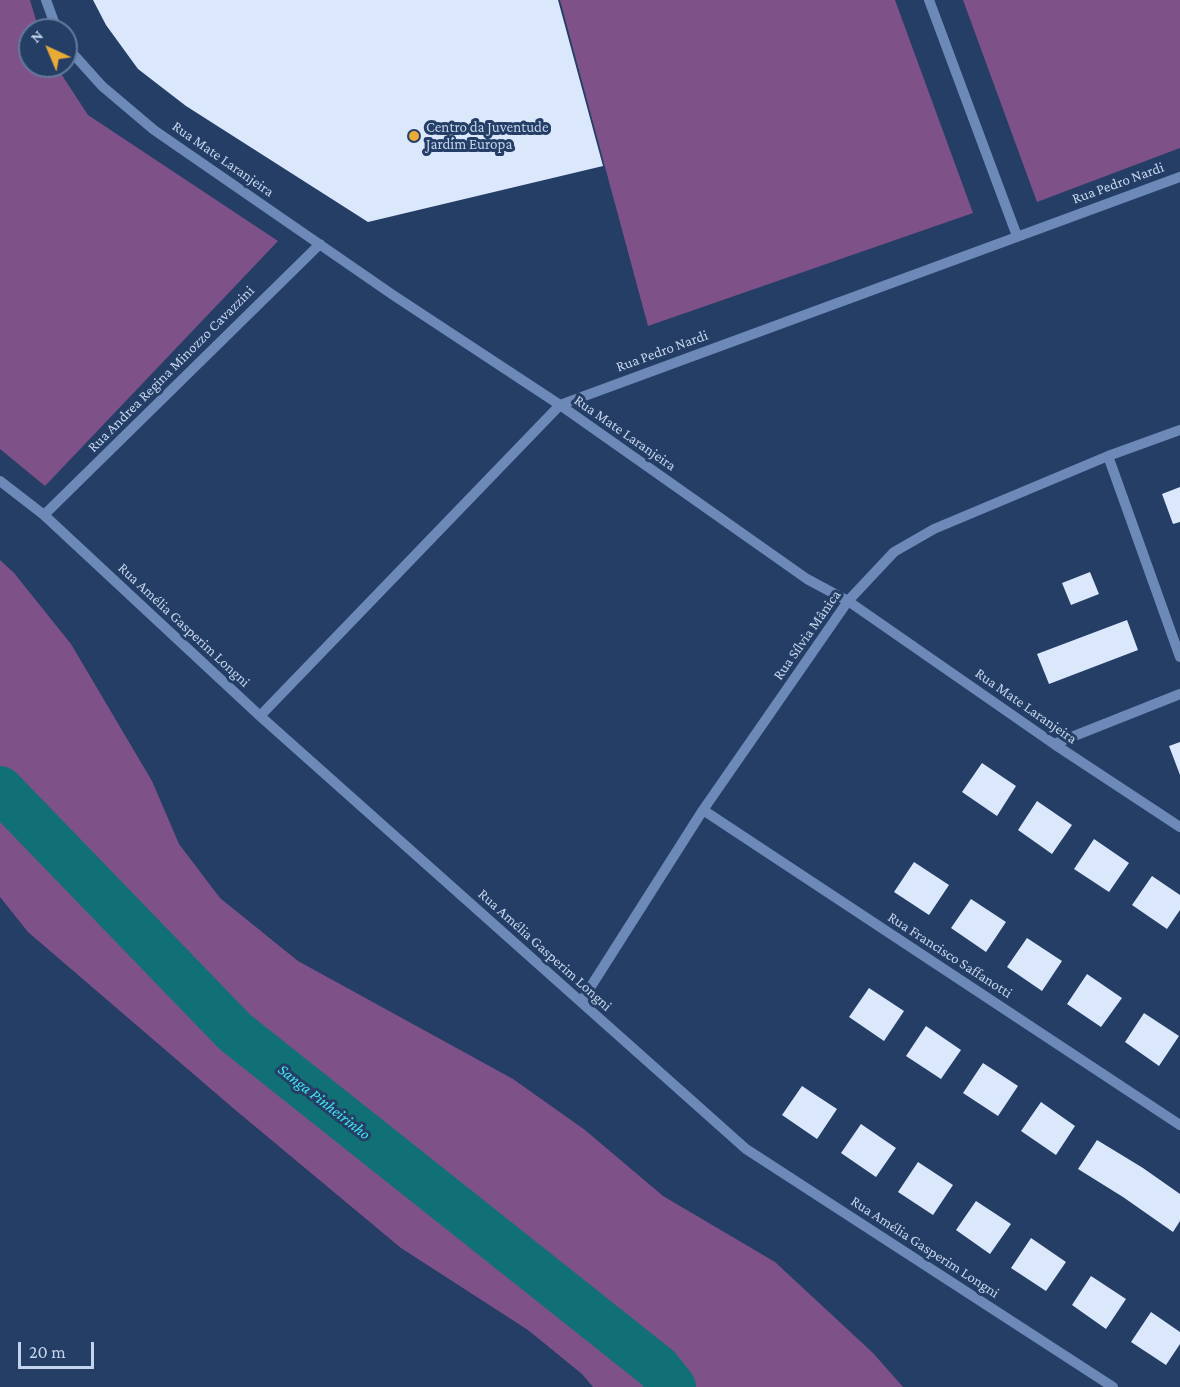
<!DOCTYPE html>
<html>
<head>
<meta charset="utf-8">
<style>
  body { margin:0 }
  #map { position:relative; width:1180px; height:1387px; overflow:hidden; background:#243e66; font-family:"Crimson Pro",serif }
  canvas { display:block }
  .north { position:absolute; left:18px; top:18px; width:60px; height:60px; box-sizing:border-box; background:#243e66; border:2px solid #647a9c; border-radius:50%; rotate:316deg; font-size:16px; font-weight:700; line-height:24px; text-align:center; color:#c4d4ec }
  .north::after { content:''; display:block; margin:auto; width:21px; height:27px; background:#e8ab37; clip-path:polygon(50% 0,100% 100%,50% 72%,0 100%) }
  .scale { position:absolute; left:18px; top:1342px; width:76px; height:27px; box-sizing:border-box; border:3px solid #c4d4ec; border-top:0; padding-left:8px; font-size:18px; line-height:21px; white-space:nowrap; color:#c4d4ec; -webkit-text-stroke:4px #243e66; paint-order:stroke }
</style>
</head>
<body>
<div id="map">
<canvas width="1180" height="1387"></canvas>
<div class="north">N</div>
<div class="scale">20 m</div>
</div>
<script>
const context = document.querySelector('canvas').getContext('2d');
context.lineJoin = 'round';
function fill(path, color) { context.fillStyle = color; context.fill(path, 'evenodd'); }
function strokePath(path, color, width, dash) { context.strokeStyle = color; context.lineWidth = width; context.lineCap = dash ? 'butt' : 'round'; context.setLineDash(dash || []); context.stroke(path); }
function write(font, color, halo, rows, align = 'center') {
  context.font = font + ' "Crimson Pro",serif'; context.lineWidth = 6; context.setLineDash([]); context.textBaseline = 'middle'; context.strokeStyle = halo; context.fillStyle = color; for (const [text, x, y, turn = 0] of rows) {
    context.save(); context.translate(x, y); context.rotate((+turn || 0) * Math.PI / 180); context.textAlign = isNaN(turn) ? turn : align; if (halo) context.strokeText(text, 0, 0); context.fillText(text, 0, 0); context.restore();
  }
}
fill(new Path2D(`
  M0 0H30L39 30H30V66H56L88 115 278 241 45 486 0 449Z
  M560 0H895L973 213 648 326Z
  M963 0H1180V148L1037 202Z
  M0 560 14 573 71 644 152 781 179 844 220 898 298 961 513 1079 585 1130 663 1196 775 1262 873 1353 903 1387H593L582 1374 528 1330 401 1248 233 1108 28 932 0 897Z`), '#7e5189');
strokePath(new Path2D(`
  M0 789 235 1032 658 1368 673 1387`), '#117075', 46);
fill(new Path2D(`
  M93 0H558L603 166 368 222 186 106 138 69 106 25Z
  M1180 487V522L1173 524 1162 494Z
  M1090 572 1099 594 1071 605 1062 583Z
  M1127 620 1138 650 1049 684 1037 654Z
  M1180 742V775L1169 746Z
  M982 763 1016 786 997 816 962 792Z
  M1037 801 1072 825 1052 854 1018 830Z
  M1094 839 1129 863 1109 892 1074 869Z
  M914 862 949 885 929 915 894 892Z
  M1152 876 1180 895V910L1167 929 1132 905Z
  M971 899 1006 922 986 952 951 928Z
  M1027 938 1062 961 1042 991 1007 967Z
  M1087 974 1122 998 1101 1027 1067 1004Z
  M869 988 904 1011 884 1041 849 1017Z
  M1144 1013 1179 1036 1159 1066 1125 1042Z
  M926 1026 961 1050 941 1079 906 1056Z
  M983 1063 1018 1086 998 1116 963 1093Z
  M802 1086 837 1109 817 1139 782 1115Z
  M1041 1102 1075 1126 1056 1155 1021 1131Z
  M861 1124 896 1148 876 1177 841 1153Z
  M1097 1140 1143 1168 1180 1194V1221L1173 1232 1123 1197 1078 1169Z
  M918 1162 953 1185 933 1215 898 1192Z
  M976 1201 1011 1224 990 1254 956 1230Z
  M1031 1238 1066 1262 1046 1291 1011 1268Z
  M1091 1276 1126 1299 1106 1329 1072 1305Z
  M1151 1312 1180 1332V1344L1166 1365 1131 1342Z`), '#dbe8fc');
strokePath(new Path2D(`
  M46 0 57 30
  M929 0 1017 236
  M66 46 102 86 154 130 393 295 560 405 807 579 848 601 1054 744 1180 827
  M1108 456 1180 657
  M0 481 44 515 260 716 746 1149 1113 1387
  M44 515 320 244
  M260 716 560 405 1180 177
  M1054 744 1180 694
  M703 810 1180 1125
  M581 1002 703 810 848 601 894 552 934 529 1108 456 1180 430`), '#6c89b7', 10);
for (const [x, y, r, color] of [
  [414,136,6,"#e8ab37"]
]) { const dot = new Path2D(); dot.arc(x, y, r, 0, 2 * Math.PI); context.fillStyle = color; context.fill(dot); strokePath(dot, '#243e66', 2); }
write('15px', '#c4d4ec', '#243e66', [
  ["Centro da Juventude",426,127],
  ["Jardim Europa",426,144]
], 'left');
write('15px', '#c4d4ec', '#243e66', [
  ["Rua Mate Laranjeira",223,159,35],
  ["Rua Pedro Nardi",1118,183,-20],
  ["Rua Pedro Nardi",662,351,-20],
  ["Rua Andrea Regina Minozzo Cavazzini",171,369,-45],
  ["Rua Mate Laranjeira",625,433,35],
  ["Rua Amélia Gasperim Longni",184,625,43],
  ["Rua Sílvia Mânica",807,635,-55],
  ["Rua Mate Laranjeira",1026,706,35],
  ["Rua Amélia Gasperim Longni",545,950,42],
  ["Rua Francisco Saffanotti",950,955,33],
  ["Rua Amélia Gasperim Longni",925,1247,33]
]);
write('italic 16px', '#41e6ee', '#243e66', [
  ["Sanga Pinheirinho",324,1102,38]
]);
</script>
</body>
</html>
